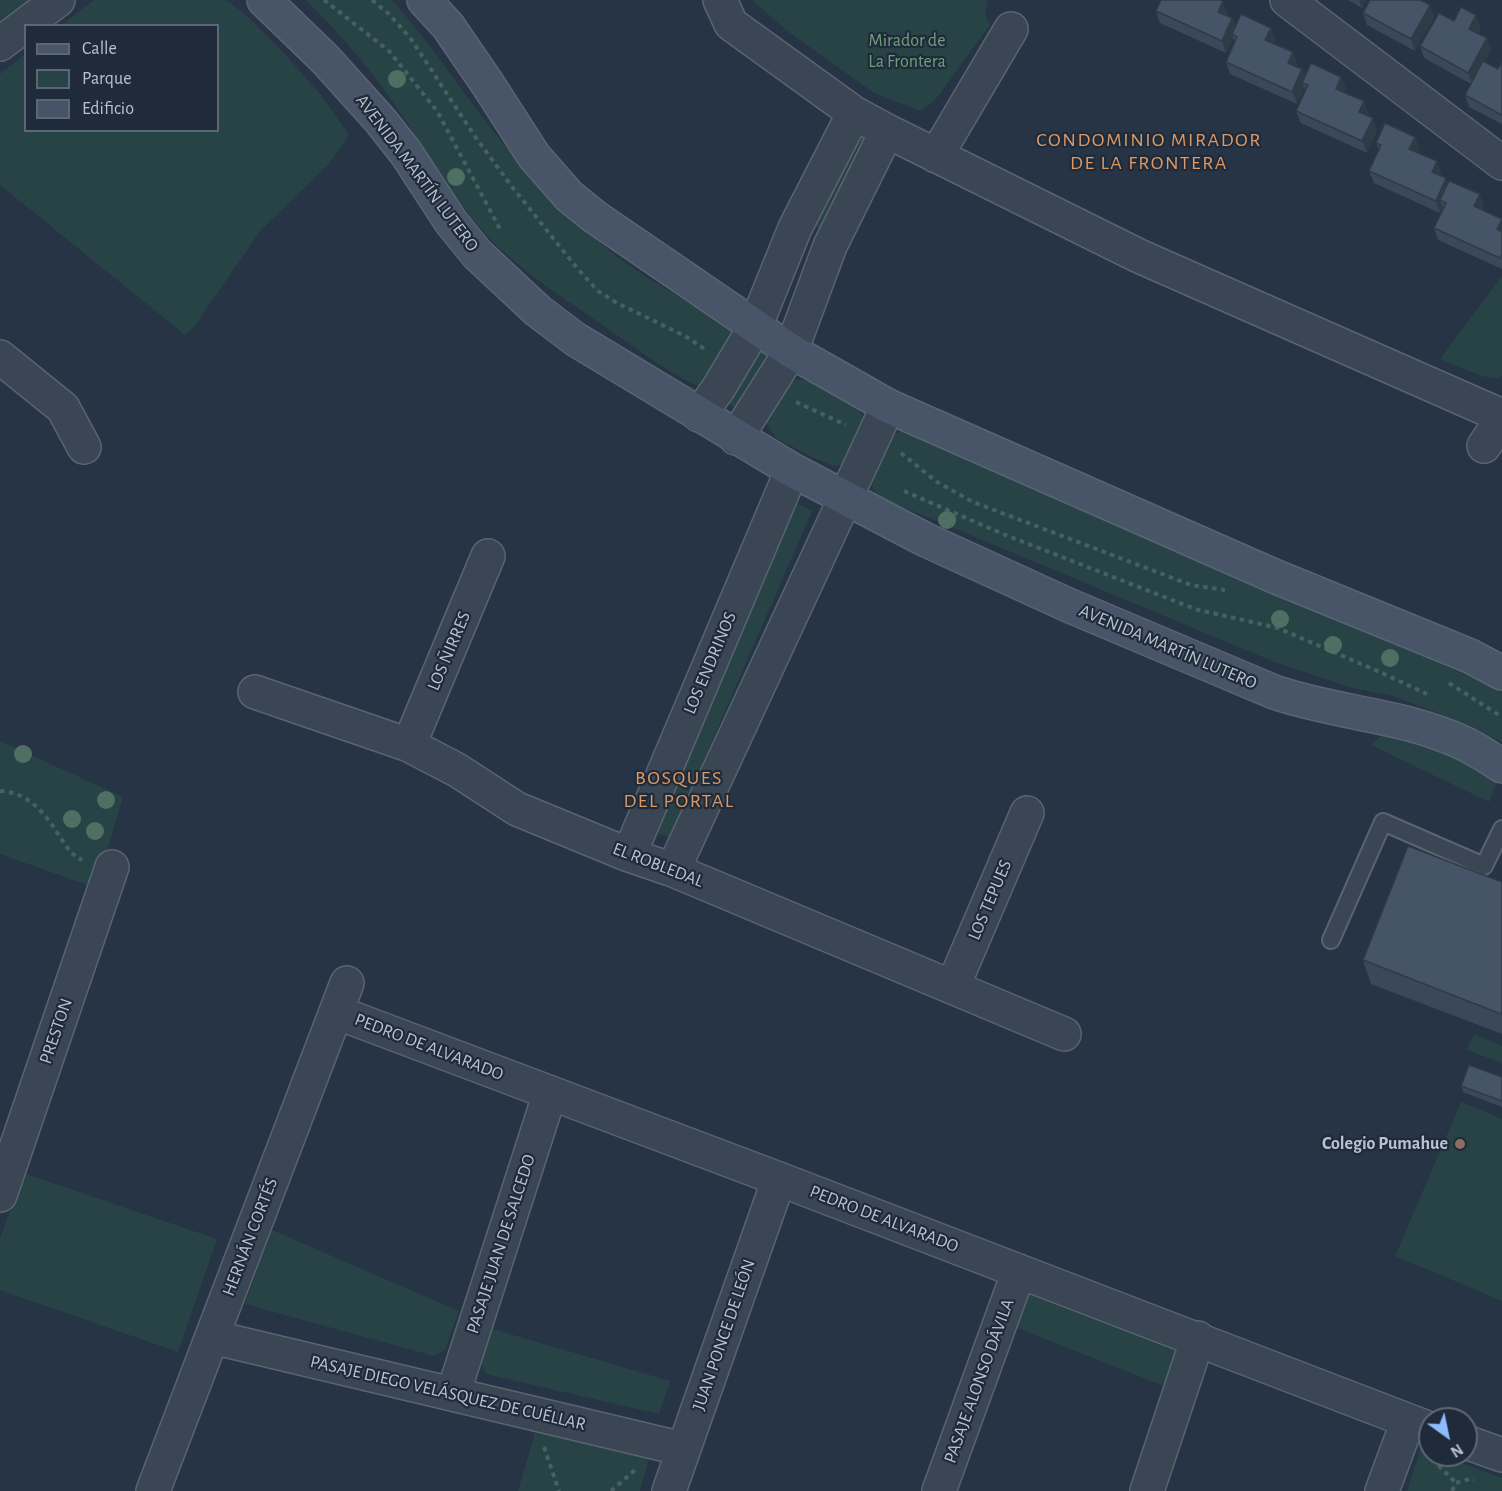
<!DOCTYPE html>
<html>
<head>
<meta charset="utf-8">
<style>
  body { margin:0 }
  #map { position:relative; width:1502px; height:1491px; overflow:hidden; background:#263445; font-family:"Alegreya Sans",sans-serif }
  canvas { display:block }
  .legend { position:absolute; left:24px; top:24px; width:195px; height:108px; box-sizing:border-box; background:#1f2b3a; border:2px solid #5c6775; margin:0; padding:8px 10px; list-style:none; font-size:18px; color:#b8c1ce }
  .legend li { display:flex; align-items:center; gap:12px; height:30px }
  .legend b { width:30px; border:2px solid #5c6775 }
  .north { position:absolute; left:1418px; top:1407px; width:60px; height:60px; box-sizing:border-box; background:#1f2b3a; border:2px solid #5c6775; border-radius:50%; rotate:147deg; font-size:16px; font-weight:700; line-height:24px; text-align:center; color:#b8c1ce }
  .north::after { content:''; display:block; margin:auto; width:21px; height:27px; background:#8ebafe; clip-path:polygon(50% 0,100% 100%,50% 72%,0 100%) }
</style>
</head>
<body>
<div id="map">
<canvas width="1502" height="1491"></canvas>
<ul class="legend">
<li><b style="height:8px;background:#485568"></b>Calle</li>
<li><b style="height:16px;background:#284346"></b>Parque</li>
<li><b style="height:16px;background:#455467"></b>Edificio</li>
</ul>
<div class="north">N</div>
</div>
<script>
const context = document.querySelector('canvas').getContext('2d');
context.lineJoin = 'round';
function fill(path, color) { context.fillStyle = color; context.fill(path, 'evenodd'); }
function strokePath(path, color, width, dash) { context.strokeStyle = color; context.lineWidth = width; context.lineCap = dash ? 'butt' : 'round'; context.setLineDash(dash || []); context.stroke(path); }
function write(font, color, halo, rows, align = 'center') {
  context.font = font + ' "Alegreya Sans",sans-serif'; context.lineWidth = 4.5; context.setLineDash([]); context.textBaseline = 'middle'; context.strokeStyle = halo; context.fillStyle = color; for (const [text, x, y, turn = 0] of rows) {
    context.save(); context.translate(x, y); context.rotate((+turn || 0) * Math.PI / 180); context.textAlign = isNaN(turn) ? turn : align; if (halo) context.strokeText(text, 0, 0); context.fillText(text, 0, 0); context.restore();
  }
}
fill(new Path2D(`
  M0 0H35L0 26Z
  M94 0H227L250 19 283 52 321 95 349 135 328 165 260 231 194 327 185 335 0 185V74L25 54 26 130H218V26L61 25Z
  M306 0H392C427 39 455 82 487 123 523 169 564 214 610 251 648 282 689 300 729 327L733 332 702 388C666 372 635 348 603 325 560 296 513 266 479 227 448 192 425 149 399 111 372 70 340 34 306 0Z
  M752 0H988L985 15 990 25 936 99 921 111 874 93 790 33Z
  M863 131 870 144 828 227 820 229 812 224Z
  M1502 276V375L1498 379 1481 376 1440 359Z
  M757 346 773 353 738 408 731 406 725 398Z
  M796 379C816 380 851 399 863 416L861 432 846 464 833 466 812 457 776 438 767 425 766 418 790 383Z
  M902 429 1320 605 1502 692V742L1461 722 1394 696 1353 688 1272 661 889 501 876 493 872 487 873 480 891 439Z
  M792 501 812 511 670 838 649 830Z
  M1390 728 1440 741 1498 780 1489 802 1371 745Z
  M0 741 123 797 96 888 0 854Z
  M1474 1034 1502 1046V1063L1467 1050Z
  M1461 1102 1502 1119V1301L1395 1256Z
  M23 1173 217 1239 178 1352 0 1290V1239Z
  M272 1230 459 1311 445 1350 434 1356 245 1304Z
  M1022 1281 1186 1345 1169 1388 1005 1323Z
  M486 1327 670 1381 659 1414 486 1374 477 1357Z
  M537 1426 649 1458 640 1491H518Z
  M1421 1448 1430 1451V1455H1440L1502 1478V1491H1407Z`), '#284346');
const lane = new Path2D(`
  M1331 940 1383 822 1484 866 1502 829`);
const street = new Path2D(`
  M720 0 731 24 854 113 887 131 1139 256 1502 416
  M1287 0 1502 163
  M0 44 58 0
  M936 156 1011 29
  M0 357 63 408 84 447
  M699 415 718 389 755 327 795 228 854 113
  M736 438 791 351 830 246 887 131
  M1484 446 1502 419
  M255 692 409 745 457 770 517 809 629 855 673 870 1064 1034
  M409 745 488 556
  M629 855 792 470
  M673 870 888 406
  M953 986 1027 813
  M336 1012 779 1179 1430 1429
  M0 1195 112 867
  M212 1337 683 1449
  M453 1394 550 1093
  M1466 1442 1502 1455
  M153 1491 347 983
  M669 1491 779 1179
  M939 1491 1019 1271
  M1147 1491 1198 1338
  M1382 1491 1408 1421`);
const secondary = new Path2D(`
  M264 0 325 59 380 120 406 153 451 222 477 254 538 311 575 339 792 470 926 540 1068 605 1274 692C1329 711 1387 714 1441 734 1463 741 1483 753 1502 766
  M424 0 448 26 487 83 534 156 569 196 595 217 791 351 888 406 1274 576 1470 656 1502 673`);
strokePath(lane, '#596472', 20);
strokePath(street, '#596472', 36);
strokePath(secondary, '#596472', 36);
strokePath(new Path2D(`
  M324 0 389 51 437 111 500 229
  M372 0 389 14 411 39 476 138 513 188 577 268 598 291 617 303 685 336 706 350
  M796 402 846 425
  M901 453 937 482 973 502 1191 585 1225 590
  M904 491 1003 534 1195 609 1278 628 1382 673 1427 694
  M1449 683 1502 717
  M0 791C30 792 47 816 62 840 68 849 72 855 82 860
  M544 1447 559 1491
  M1432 1459 1456 1483
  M611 1491 635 1470
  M1452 1491 1456 1483 1469 1479 1474 1480`), '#476062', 4, [4.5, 4.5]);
strokePath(lane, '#3b4655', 16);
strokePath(street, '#3b4655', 33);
strokePath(secondary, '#485568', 33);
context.fillStyle = '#4e6f62';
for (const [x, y] of [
  [397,79],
  [456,177],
  [947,520],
  [1280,619],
  [1333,645],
  [1390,658],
  [23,754],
  [106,800],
  [72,819],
  [95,831]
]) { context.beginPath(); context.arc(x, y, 9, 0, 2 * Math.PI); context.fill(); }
fill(new Path2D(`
  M1348 0H1366L1362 8Z
  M1430 5 1434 17 1415 51 1367 25 1363 13Z
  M1156 11 1228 14 1227 15 1232 18 1235 27 1271 28 1275 40 1274 44 1293 52 1297 64 1296 67 1302 69 1305 77H1341L1346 89 1344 93 1368 113 1367 116 1377 130 1367 153 1301 123 1296 111 1305 91 1304 87 1297 104 1230 74 1226 62 1235 42 1233 38 1226 53 1160 23Z
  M1454 21 1481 28 1478 33 1487 38 1491 50 1485 62 1498 69 1502 62V124L1469 107 1465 95 1471 84 1424 58 1420 46Z
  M1415 137 1419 149 1418 152 1441 173 1440 175 1448 183 1484 206 1482 210 1502 220V269L1438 240 1434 228 1443 208 1440 213 1374 183 1369 171 1379 151 1376 143Z
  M1502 882V1034L1371 984 1363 960Z
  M1502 1077V1107L1463 1092 1461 1086Z`), '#3b4859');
fill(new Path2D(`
  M1359 0H1366L1362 8Z
  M1223 1 1228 14 1223 24 1218 12Z
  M1430 5 1434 17 1415 51 1411 39Z
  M1476 15 1481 28 1473 41 1469 29Z
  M1232 18 1237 30 1232 34 1233 38 1226 53 1222 41Z
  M1271 28 1275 40 1270 52 1265 40Z
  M1487 38 1491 50 1473 85 1468 73Z
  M1293 52 1297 64 1293 75 1288 63Z
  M1302 69 1307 81 1302 83 1304 87 1297 104 1292 92Z
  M1341 77 1346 89 1340 101 1336 89Z
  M1364 101 1368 113 1363 124 1359 112Z
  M1373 118 1377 130 1367 153 1362 141Z
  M1415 137 1419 149 1414 161 1409 149Z
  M1437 161 1441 173 1437 184 1432 172Z
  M1446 178 1451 190 1440 200 1443 208 1440 213 1436 201Z
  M1480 194 1484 206 1478 218 1474 206Z
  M1502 219V239L1497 229Z`), '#303b48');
const building = new Path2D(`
  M1161 0H1220L1223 1 1218 12 1232 18 1222 41 1156 11Z
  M1370 0H1420L1430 5 1411 39 1363 13Z
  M1461 7 1476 15 1469 29 1487 38 1468 73 1420 46 1439 13 1454 21Z
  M1241 14 1271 28 1265 40 1293 52 1288 63 1302 69 1292 92 1226 62 1237 37 1232 34Z
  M1483 61 1498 69 1502 62V115L1465 95Z
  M1311 63 1341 77 1336 89 1364 101 1359 112 1373 118 1362 141 1296 111 1308 85 1302 83Z
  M1385 123 1415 137 1409 149 1437 161 1432 172 1446 178 1436 201 1369 171 1381 145 1376 143Z
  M1449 181 1480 194 1474 206 1502 219 1497 229 1502 232V255L1500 258 1434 228 1446 203 1440 200Z
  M1408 846 1502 882V1011L1501 1014 1363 960Z
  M1469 1065 1502 1077V1101L1461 1086Z`);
fill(building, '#455467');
strokePath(building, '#303b48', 1.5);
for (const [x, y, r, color] of [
  [1460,1144,6,"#8d6e63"]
]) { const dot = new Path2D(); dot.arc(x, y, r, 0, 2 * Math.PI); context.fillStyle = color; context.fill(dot); strokePath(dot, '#1f2b3a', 2); }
write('18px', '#6ea079', '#1f2b3a', [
  ["Mirador de",907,41],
  ["La Frontera",907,62]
]);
write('18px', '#b8c1ce', '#1f2b3a', [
  ["AVENIDA MARTÍN LUTERO",417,173,53],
  ["AVENIDA MARTÍN LUTERO",1168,647,23],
  ["LOS ÑIRRES",449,651,-67],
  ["LOS ENDRINOS",710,663,-67],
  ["EL ROBLEDAL",658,865,21],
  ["LOS TEPUES",990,900,-67],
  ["PRESTON",56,1031,-71],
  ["PEDRO DE ALVARADO",429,1047,21],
  ["PEDRO DE ALVARADO",884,1219,21],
  ["HERNÁN CORTÉS",250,1237,-69],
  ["PASAJE JUAN DE SALCEDO",501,1244,-72],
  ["JUAN PONCE DE LEÓN",724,1335,-71],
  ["PASAJE ALONSO DÁVILA",979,1381,-70],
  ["PASAJE DIEGO VELÁSQUEZ DE CUÉLLAR",448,1393,13]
]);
write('bold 18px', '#b8c1ce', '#1f2b3a', [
  ["Colegio Pumahue",1448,1144]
], 'right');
context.letterSpacing = '1.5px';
write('20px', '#dc9865', '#1f2b3a', [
  ["CONDOMINIO MIRADOR",1149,140],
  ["DE LA FRONTERA",1149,163],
  ["BOSQUES",679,778],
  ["DEL PORTAL",679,801]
]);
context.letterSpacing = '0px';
</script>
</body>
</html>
